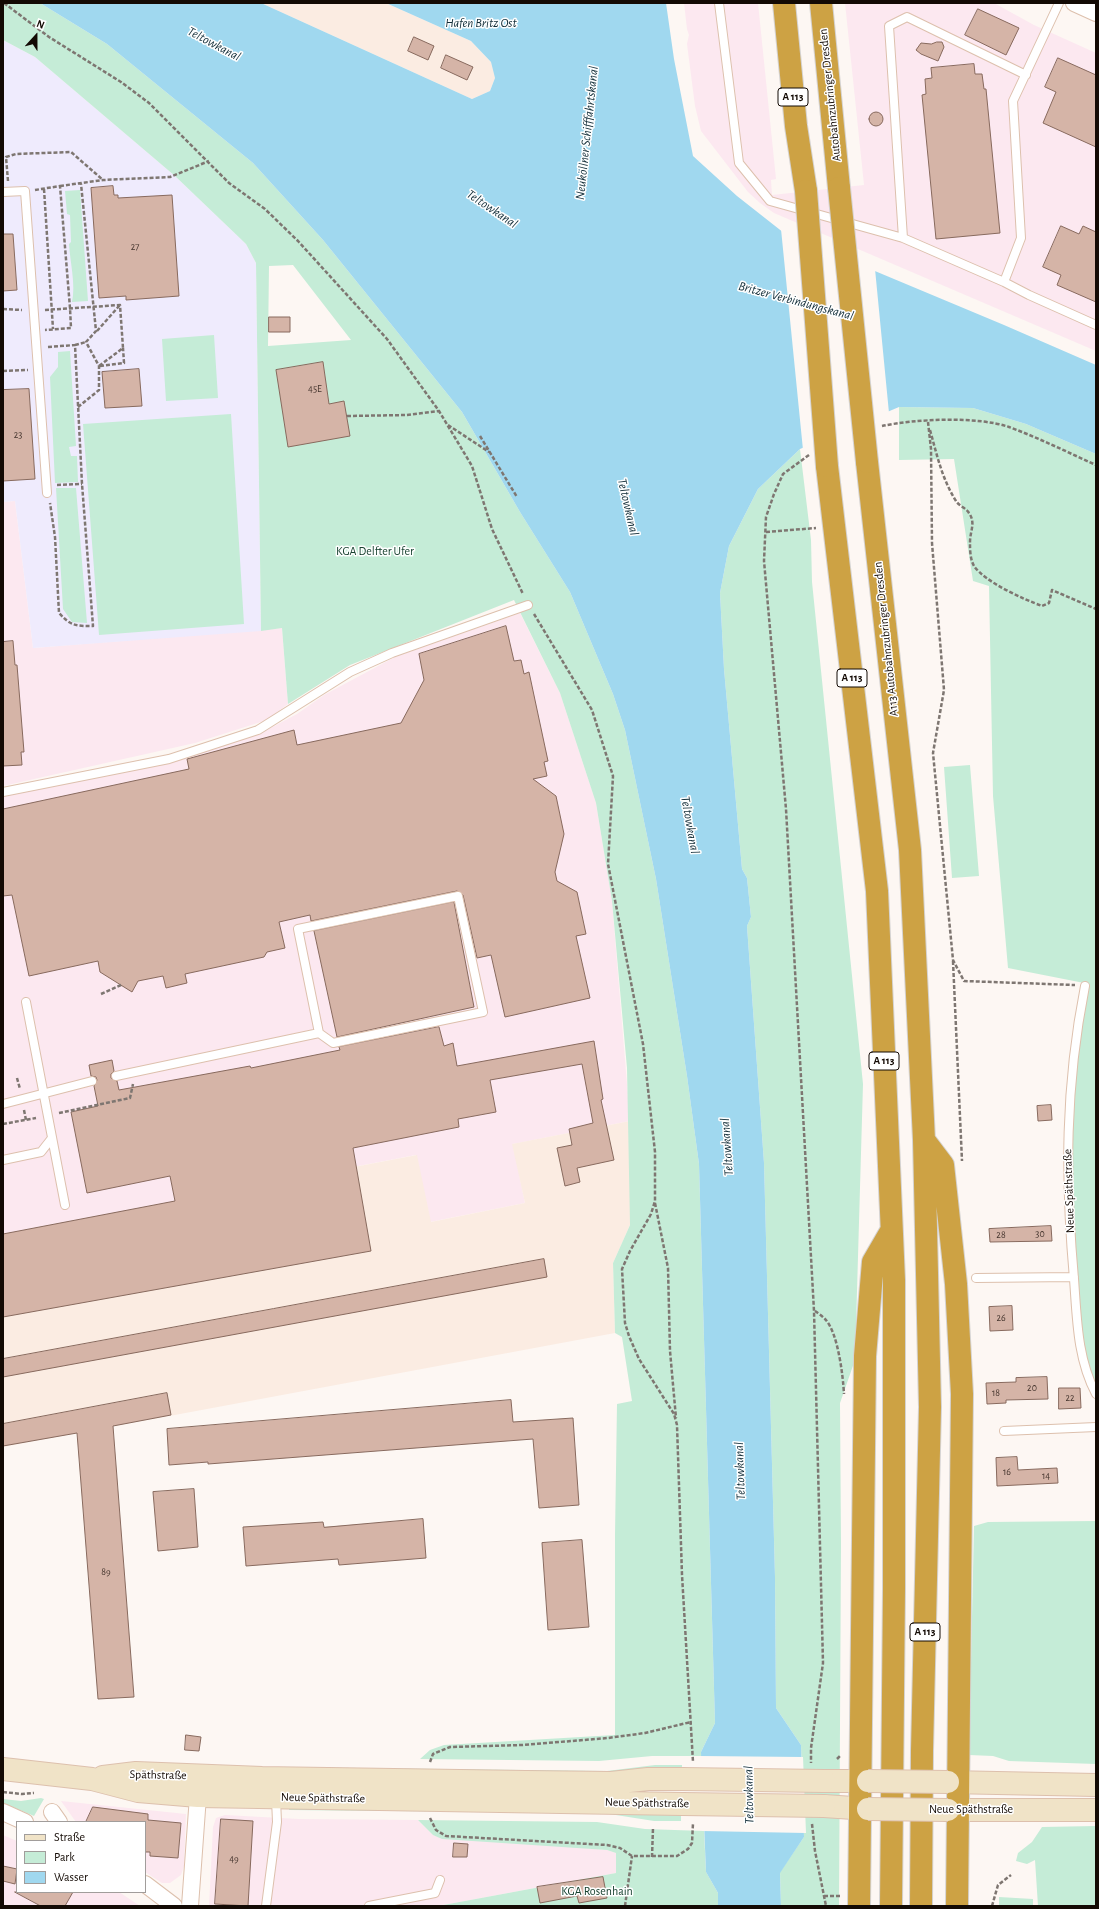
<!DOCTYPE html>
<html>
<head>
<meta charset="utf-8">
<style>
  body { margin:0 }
  #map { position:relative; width:1099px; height:1909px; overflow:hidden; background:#fdf7f3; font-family:"Alegreya Sans",sans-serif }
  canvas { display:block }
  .frame { position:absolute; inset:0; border:4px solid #130a04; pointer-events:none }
  .legend { position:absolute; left:16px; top:1821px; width:130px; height:72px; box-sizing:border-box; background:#fff; border:1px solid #a19d9b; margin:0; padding:5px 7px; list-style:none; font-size:12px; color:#130a04 }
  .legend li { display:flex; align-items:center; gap:8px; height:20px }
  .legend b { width:20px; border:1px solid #a19d9b }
  .north { position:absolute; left:16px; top:16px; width:40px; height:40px; -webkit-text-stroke:3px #fff; paint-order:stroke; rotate:21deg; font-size:11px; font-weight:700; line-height:16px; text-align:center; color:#130a04 }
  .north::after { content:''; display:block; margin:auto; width:14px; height:18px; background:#130a04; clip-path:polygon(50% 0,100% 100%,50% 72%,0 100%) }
</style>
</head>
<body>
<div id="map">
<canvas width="1099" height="1909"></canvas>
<div class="frame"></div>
<ul class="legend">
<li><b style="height:5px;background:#f0e3c7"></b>Straße</li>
<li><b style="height:11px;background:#c5ecd7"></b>Park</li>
<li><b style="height:11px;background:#a0d8ef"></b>Wasser</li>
</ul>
<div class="north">N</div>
</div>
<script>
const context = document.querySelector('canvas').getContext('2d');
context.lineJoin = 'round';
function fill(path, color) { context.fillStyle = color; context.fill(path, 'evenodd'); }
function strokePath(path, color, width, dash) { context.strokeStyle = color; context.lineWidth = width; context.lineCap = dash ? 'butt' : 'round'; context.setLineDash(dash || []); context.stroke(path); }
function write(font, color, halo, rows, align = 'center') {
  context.font = font + ' "Alegreya Sans",sans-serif'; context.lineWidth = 3; context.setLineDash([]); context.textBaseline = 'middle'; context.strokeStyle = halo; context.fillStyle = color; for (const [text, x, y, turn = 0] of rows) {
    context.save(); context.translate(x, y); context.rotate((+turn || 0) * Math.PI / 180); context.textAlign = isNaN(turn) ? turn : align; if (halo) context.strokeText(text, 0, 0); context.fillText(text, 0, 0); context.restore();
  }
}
fill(new Path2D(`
  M684 3H758L776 179 771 180 772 195 864 185 845 3H994L1034 25 1096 53V351L774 213 760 203 748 192 701 131 695 106 687 44 689 35 687 29Z
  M15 501 33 648 282 628 288 704 267 720 195 743 3 786V502Z
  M520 613 560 693 596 803 612 901 630 1121 513 1144 525 1203 430 1222 416 1155 3 1234V795L259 734 297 714 324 695 395 657Z
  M61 1801 186 1814 184 1866 181 1875 170 1883H162L145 1872V1822H76Z
  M225 1815 299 1819 418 1820 433 1835 607 1850 616 1853V1873L438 1906H209L213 1827 216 1818Z
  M3 1835 17 1841V1892H119L140 1906H3Z`), '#fce8f0');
fill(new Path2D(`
  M261 3H386L471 41 491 62 495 78 490 91 472 99Z
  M630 1121V1225L613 1263 615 1333 3 1447V1234L417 1155 431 1222 525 1203 512 1144Z`), '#fbece2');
fill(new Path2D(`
  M3 40 35 57 175 176 246 244 256 263 261 631 33 648 15 501 3 502Z`), '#efebfd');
fill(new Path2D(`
  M3 3H40L107 44 253 163 323 240 462 412 520 512 570 592 613 694 625 730 656 879 687 1076 699 1164 715 1723 701 1752 702 1756H652L599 1761 420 1759 430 1750 444 1745 615 1735V1535L617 1404 632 1401 622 1337 615 1333 613 1263 630 1225 627 1068 612 901 596 803 560 693 514 600 350 665 288 704 282 628 261 631 256 263 246 244 175 176 35 57 3 40ZM293 265 351 340 268 346 269 266Z
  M80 190 88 301 72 302C76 285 70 262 69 244L71 242 70 215 67 214 65 191Z
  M214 335 218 398 166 401 162 339Z
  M70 351 76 446 69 447 71 456H77L78 482 55 483 50 377 58 367V352Z
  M899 407 973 408 1026 424 1096 454V1392L1077 1352 1067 1241V1137L1084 983 1008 968 993 796 989 586 973 581 954 459 899 460Z
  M231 414 244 624 99 635 83 424Z
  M800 449 811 540 812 582 863 1084 855 1360 840 1403 841 1544 839 1906H781L780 1872 804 1837 801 1745 776 1708 775 1577 764 1163 747 926 751 917 747 878 742 869 724 669 720 593 729 546 758 489Z
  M56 488H76L87 623 72 622 63 609Z
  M970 765 979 876 952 878 944 767Z
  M1096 1521V1764L1009 1761 993 1756 969 1755 974 1526 988 1522Z
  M655 1765H682V1771L619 1775 257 1769 276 1767 607 1771Z
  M41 1798 44 1799 34 1816 3 1803V1799L21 1801Z
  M289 1805 681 1815V1821H654L603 1813 289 1810Z
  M418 1820 597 1822 645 1829 704 1831 706 1872 718 1893V1906H438L616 1873V1853L607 1850 442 1839 433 1835Z
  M1096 1826V1906H1038L1035 1860 1027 1864 1016 1861 1018 1853 1032 1842 1042 1827Z
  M999 1897 1033 1899V1906H999Z`), '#c5ecd7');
fill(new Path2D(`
  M40 3H261L472 99 490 91 495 78 491 62 471 41 386 3H666L674 59 693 156 737 196 784 233 1004 325 1096 365V454L1026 424 973 408 899 407 800 449 758 489 729 546 720 593 724 669 742 869 747 878 751 917 747 926 764 1163 775 1577 776 1708 801 1745 804 1837 780 1873 781 1906H718V1893L706 1872 701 1752 715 1723 699 1164 687 1076 656 879 625 730 613 694 570 592 520 512 462 412 323 240 253 163 107 44Z`), '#a0d8ef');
fill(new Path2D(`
  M781 229 875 269 889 413 803 450Z
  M699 1756 803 1757 806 1833 702 1831Z`), '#fdf7f3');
const building = new Path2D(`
  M978 9 1019 28 1006 55 965 35Z
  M414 37 434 46 428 60 408 51Z
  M937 42H942L944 47 938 61 921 54 916 50 921 43 931 44Z
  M446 55 473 67 467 80 441 68Z
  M1058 58 1096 75V147L1043 123 1056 92 1045 87Z
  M974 64 975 74H982L984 89H986L1000 233 936 239 922 95 926 94 925 79 932 78 931 68Z
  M869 119a7 7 0 1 1 14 0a7 7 0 1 1-14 0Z
  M113 186 114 195H118V198L172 195 179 296 126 300V296L99 298 91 188Z
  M1061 226 1079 234 1083 226 1096 232V302L1057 285 1061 275 1043 267Z
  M3 234H13L17 290 3 291Z
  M269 317H290V332H269Z
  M323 362 329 404 344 401 350 436 288 447 276 370Z
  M139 369 142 406 105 408 102 372Z
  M29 389 35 479 3 481V390Z
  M506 626 514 661 521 660 524 674 529 672 548 761 544 762 547 776 533 779 556 796 564 834 555 872 557 881 577 892 586 934 576 936 590 998 505 1017 491 955 477 958 463 895 457 891 311 921 310 915 279 922 285 948 267 952 264 957 185 974 187 983 166 988 163 976 138 981 132 992 100 972 98 961 29 976 12 895 3 896V809L189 769 187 759 294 730 297 745 401 723 424 680 419 654Z
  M13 641 15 665H17L24 752H21L22 765 3 766V642Z
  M454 902 474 1007 337 1037 314 931Z
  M439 1027 444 1046 453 1043 457 1066 594 1041 603 1099 601 1100 614 1160 577 1168 580 1182 565 1186 557 1148 572 1145 569 1129 593 1123 582 1064 490 1080 496 1112 458 1119 459 1127 353 1148 371 1251 3 1317V1234L175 1201 170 1176 87 1193 71 1112 98 1106 94 1086 97 1080 96 1077 91 1076 89 1065 112 1060 114 1071 111 1074V1078L117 1081 119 1090 250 1066 251 1068 340 1050 339 1047Z
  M1051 1105 1052 1120 1038 1121 1037 1106Z
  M1051 1226 1052 1241 990 1242 989 1229Z
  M544 1259 547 1277 3 1377V1359Z
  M1012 1306 1013 1330 990 1331 989 1307Z
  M1047 1377 1048 1399 1006 1400V1403L987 1404 986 1383 1016 1382V1378Z
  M1059 1388H1080L1081 1408 1059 1409Z
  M167 1393 171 1415 113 1426 134 1697 98 1699 77 1433 3 1446V1424Z
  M511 1400 513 1422 573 1418 579 1505 539 1508 533 1439 208 1464V1462L169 1465 167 1429Z
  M1017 1457 1018 1470 1057 1468 1058 1483 997 1486 996 1458Z
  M194 1489 198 1547 158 1551 153 1492Z
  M423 1519 426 1558 339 1565 338 1559 246 1566 243 1527 323 1522 324 1527Z
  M582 1540 589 1627 548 1630 542 1543Z
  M186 1735 201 1737 199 1751 185 1750Z
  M93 1807 148 1814V1820L181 1823 178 1858 150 1856V1852H145V1822H86Z
  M221 1819 253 1821 248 1906 215 1904Z
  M454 1843 468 1844 467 1857H453Z
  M3 1866 17 1869 15 1884 3 1881Z
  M603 1877 607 1898 579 1903 577 1896 540 1903 537 1887Z
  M15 1892H73L65 1906H41Z`);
fill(building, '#d5b4a7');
strokePath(building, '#886a5e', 1);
const lane = new Path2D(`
  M719 3 739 163 770 201 903 238 1004 282 1029 295 1096 325
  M3 192 25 191 47 493
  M903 238 889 26 907 17 1026 75
  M1004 282 1021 238 1013 101 1059 3
  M3 792 169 759 258 730 350 672 392 653 528 605
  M1085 986C1065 1087 1065 1177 1074 1279 1077 1318 1077 1358 1096 1394
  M26 1002 65 1205
  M116 1076 319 1033 298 929 458 896 483 1012 333 1043 319 1033
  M3 1104 92 1081
  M3 1160 41 1152 52 1138
  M976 1278 1074 1277
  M1004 1431 1096 1427
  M266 1906 277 1822 276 1799
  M369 1906 435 1893 440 1880`);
const street = new Path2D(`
  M1074 3 1096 13
  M3 1812 25 1822
  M52 1812 59 1822
  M145 1884 174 1906
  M190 1906 198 1796 201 1786`);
const secondary = new Path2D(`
  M3 1769 92 1779 138 1791 198 1796 682 1804
  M103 1777 136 1773 262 1778 526 1782 611 1783 648 1779H682
  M824 1781H868
  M948 1782 1096 1785
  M824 1806 868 1809
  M948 1810H1096`);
const highway = new Path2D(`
  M784 3 796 126 806 191
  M821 3 839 188
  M867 462 910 850 924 1140 930 1407 922 1751 921 1906
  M827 466 877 891 894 1280V1588L891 1906
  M924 1140 943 1165 956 1284 962 1394 957 1906
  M859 1906 865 1356 873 1262 891 1231`);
strokePath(lane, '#ddc0ad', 10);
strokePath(street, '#ddc0ad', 18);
strokePath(secondary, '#ddc0ad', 24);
strokePath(highway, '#d5d3d2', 24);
strokePath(new Path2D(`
  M4 3 49 37 121 82 149 103 229 183 265 209 298 241 387 339 439 411 472 466 492 529 523 594
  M8 181 6 157 16 154 71 152 103 180
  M60 186 103 180 170 177 209 161
  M44 189 53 329
  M35 190 60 186 70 308 71 328 45 330
  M3 309 22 310
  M45 310 120 305 123 348 99 366
  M97 331 120 305
  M75 345 86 342
  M48 347 75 345 82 484 93 626C75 626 71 626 59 613L55 537 50 503
  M100 366 124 363 123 348
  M3 371 28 370
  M78 407 99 390V366L86 342 96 331 81 184
  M347 416 407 415 439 411
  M928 422 931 449 932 543 944 690 933 753 953 960 964 981 1075 985
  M448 425 489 452
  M882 426C915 419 977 416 1009 427 1039 438 1067 452 1096 465
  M930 430C937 455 942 479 956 501 959 506 966 508 969 513 976 523 970 531 970 542 970 549 970 559 974 566 985 582 1023 599 1042 606L1049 603 1052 590 1096 609
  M480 436 517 497
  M809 455 783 474 774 494 766 517 764 561 786 809 814 1311 823 1663 811 1748V1763
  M57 485 82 484
  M766 532 816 528
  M534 614 592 710 613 776 608 864 643 1044 655 1152V1201L651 1214 630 1251 622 1269 625 1323 629 1336 639 1359 674 1414 677 1425 682 1575 693 1762
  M953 961 962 1161
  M101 994 121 985
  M17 1078 20 1089
  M24 1110 26 1120
  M59 1113 130 1098 133 1084
  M3 1124 36 1118
  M655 1203 668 1268 670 1351 676 1418
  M815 1311C818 1313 822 1316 825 1319 838 1332 843 1376 844 1394
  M837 1759 841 1755
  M430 1762 433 1754 450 1747 523 1745 608 1738 645 1733 691 1722
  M3 1792 22 1794 34 1793
  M430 1818 436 1830 446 1836 607 1845 620 1848 632 1856H677L688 1849 692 1843 693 1823
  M812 1824 815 1851 826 1906
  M652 1857 653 1828
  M824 1896H842
  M625 1906 632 1856
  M992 1906 998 1885 1011 1875`), '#7e7671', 2.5, [4, 2]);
strokePath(lane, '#fff', 8);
strokePath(street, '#fff', 16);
strokePath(secondary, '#f0e3c7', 22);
strokePath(highway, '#cda244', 22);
const secondaryBridge = new Path2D(`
  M682 1779 824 1781
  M868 1781 948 1782
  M682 1804 824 1806
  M868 1809 948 1810`);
const highwayBridge = new Path2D(`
  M839 188 867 462
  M806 191 827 466`);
strokePath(secondaryBridge, '#ddc0ad', 24, []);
strokePath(highwayBridge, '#d5d3d2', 24, []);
strokePath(secondaryBridge, '#f0e3c7', 22);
strokePath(highwayBridge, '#cda244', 22);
write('10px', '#44342d', null, [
  ["27",135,247],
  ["45E",315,389],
  ["23",18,435],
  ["30",1040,1234],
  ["28",1001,1235],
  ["26",1001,1318],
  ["20",1032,1388],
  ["18",996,1393],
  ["22",1070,1398],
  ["16",1007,1472],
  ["14",1046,1476],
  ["89",106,1572],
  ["49",234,1859]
]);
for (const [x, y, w] of [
  [793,97,30],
  [852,678,30],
  [884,1061,30],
  [925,1632,30]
]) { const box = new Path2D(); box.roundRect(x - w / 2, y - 9, w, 18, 3); context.fillStyle = '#fff'; context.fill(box); strokePath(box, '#130a04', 1); }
write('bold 11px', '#130a04', null, [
  ["A 113",793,97],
  ["A 113",852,678],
  ["A 113",884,1061],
  ["A 113",925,1632]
]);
write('12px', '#130a04', '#fff', [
  ["Autobahnzubringer Dresden",830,95,-96],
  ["A113 Autobahnzubringer Dresden",886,639,-96],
  ["Neue Späthstraße",1069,1191,-92],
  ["Späthstraße",158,1775,1],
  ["Neue Späthstraße",323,1798,1],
  ["Neue Späthstraße",647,1803,1],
  ["Neue Späthstraße",971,1809]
]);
write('12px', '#17412f', '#fff', [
  ["KGA Delfter Ufer",375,551],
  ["KGA Rosenhain",597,1891]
]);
write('italic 13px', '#132e39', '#fff', [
  ["Hafen Britz Ost",481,23],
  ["Teltowkanal",214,44,28],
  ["Neuköllner Schifffahrtskanal",587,133,-84],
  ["Teltowkanal",492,209,34],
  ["Britzer Verbindungskanal",796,301,15],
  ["Teltowkanal",628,507,77],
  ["Teltowkanal",690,825,80],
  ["Teltowkanal",727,1147,-94],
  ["Teltowkanal",740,1471,-92],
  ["Teltowkanal",749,1795,-91]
]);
</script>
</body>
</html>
